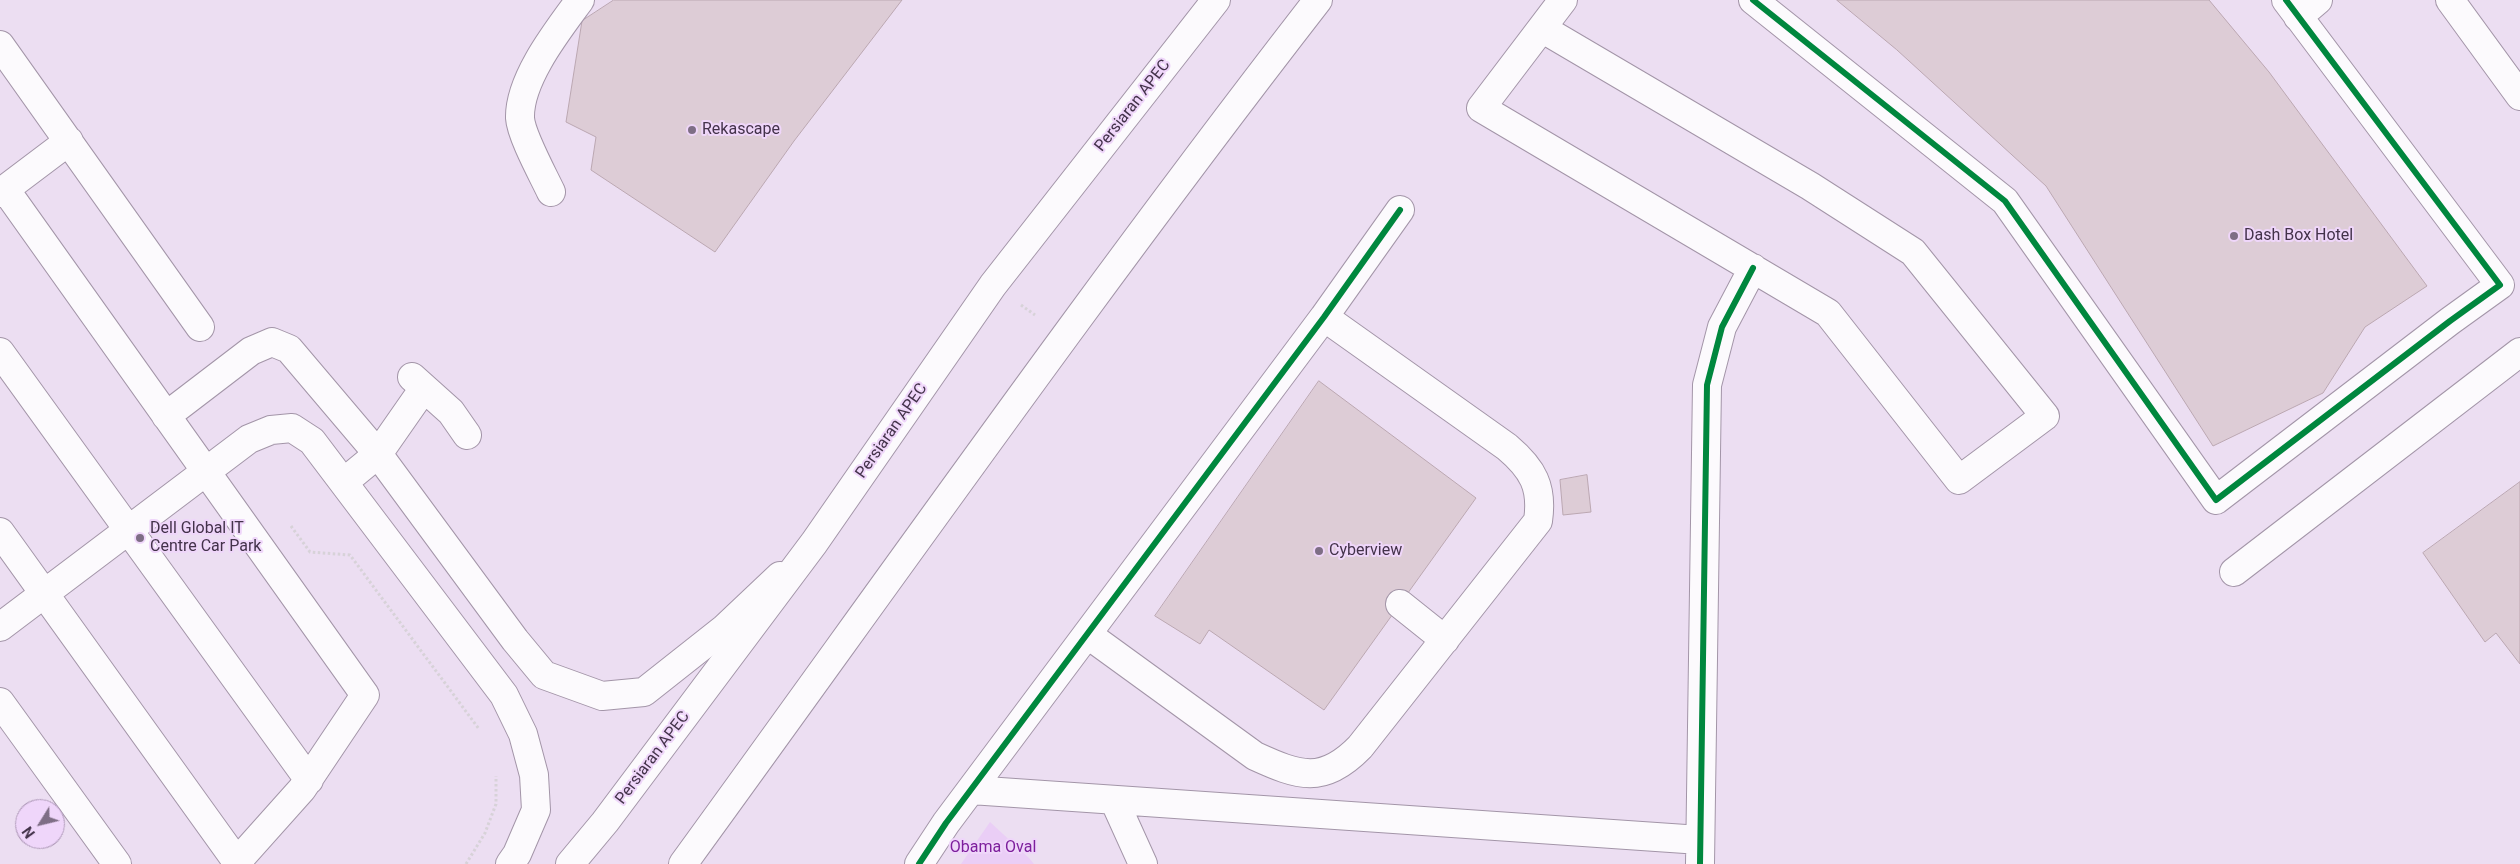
<!DOCTYPE html>
<html>
<head>
<meta charset="utf-8">
<style>
  body { margin:0 }
  #map { position:relative; width:2520px; height:864px; overflow:hidden; background:#ecdef2; font-family:Roboto,sans-serif }
  canvas { display:block }
  .north { position:absolute; left:15px; top:799px; width:50px; height:50px; box-sizing:border-box; background:#efd6fa; border:1px solid #aa94b4; border-radius:50%; rotate:234deg; font-size:14px; font-weight:700; line-height:20px; text-align:center; color:#43324a }
  .north::after { content:''; display:block; margin:auto; width:18px; height:22px; background:#7e6e85; clip-path:polygon(50% 0,100% 100%,50% 72%,0 100%) }
</style>
</head>
<body>
<div id="map">
<canvas width="2520" height="864"></canvas>
<div class="north">N</div>
</div>
<script>
const context = document.querySelector('canvas').getContext('2d');
context.lineJoin = 'round';
function fill(path, color) { context.fillStyle = color; context.fill(path, 'evenodd'); }
function strokePath(path, color, width, dash) { context.strokeStyle = color; context.lineWidth = width; context.lineCap = dash ? 'butt' : 'round'; context.setLineDash(dash || []); context.stroke(path); }
function write(font, color, halo, rows, align = 'center') {
  context.font = font + ' Roboto,sans-serif'; context.lineWidth = 4; context.setLineDash([]); context.textBaseline = 'middle'; context.strokeStyle = halo; context.fillStyle = color; for (const [text, x, y, turn = 0] of rows) {
    context.save(); context.translate(x, y); context.rotate((+turn || 0) * Math.PI / 180); context.textAlign = isNaN(turn) ? turn : align; if (halo) context.strokeText(text, 0, 0); context.fillText(text, 0, 0); context.restore();
  }
}
fill(new Path2D(`
  M990 822 1029 858 1034 864H961Z`), '#eacef6');
const building = new Path2D(`
  M614 0H902L794 141 715 252 591 170 596 137 566 122 582 21Z
  M1837 0H2209L2269 72 2427 286 2365 327 2323 393 2213 446 2046 186 1897 50Z
  M1319 381 1476 498 1324 710 1209 630 1200 644 1155 616Z
  M1587 475 1591 512 1563 515 1560 480Z
  M2520 482V664L2496 633 2485 642 2423 553Z`);
fill(building, '#ddccd6');
strokePath(building, '#bba7b1', 1);
const minor = new Path2D(`
  M1753 0 2005 201 2216 500 2450 321 2500 285 2286 0
  M2450 0 2520 96
  M2298 17 2318 0
  M1543 29 1810 186 1913 252 2045 416 1959 480 1828 313 1481 108 1563 0
  M0 45 200 327
  M5 189 365 695 302 789 235 864
  M551 192C543 175 521 135 520 118 519 79 558 30 580 0
  M0 193 69 141
  M0 352 309 780
  M412 377 451 412 467 435
  M166 416 251 351 272 342 289 349 378 454 515 640 544 675 602 696 644 692 725 628 780 576
  M344 482 378 454 424 388
  M0 532 237 862
  M2234 572 2520 352
  M1400 604 1445 640
  M0 627 249 439 271 430 292 428 312 441 504 695 523 734 534 775 536 810 517 854 510 864
  M1087 634 1255 756C1299 776 1323 785 1360 747L1538 521C1543 487 1533 469 1507 447L1324 317
  M0 702 117 864
  M971 790 1700 840
  M1114 800 1143 864
  M919 864 946 823 1324 317 1400 210
  M1700 864 1707 385 1722 327 1753 268`);
const major = new Path2D(`
  M570 864 605 822 814 543 993 285 1216 0
  M683 864C893 575 1099 282 1318 0`);
strokePath(minor, '#a395a8', 30);
strokePath(major, '#a395a8', 30);
strokePath(new Path2D(`
  M1021 305 1035 315
  M291 526 310 552 350 555 479 729
  M466 864 485 833 496 804V776`), '#d7d2d8', 3, [2.5, 2.5]);
strokePath(minor, '#fcfafd', 28);
strokePath(major, '#fcfafd', 28);
strokePath(new Path2D(`
  M1753 0 2005 201 2216 500 2450 321 2500 285 2286 0
  M919 864 946 823 1324 317 1400 210
  M1700 864 1707 385 1722 327 1753 268`), '#00873e', 6);
for (const [x, y, r, color] of [
  [692,130,5,"#7e6e85"],
  [2234,236,5,"#7e6e85"],
  [140,538,5,"#7e6e85"],
  [1319,551,5,"#7e6e85"]
]) { const dot = new Path2D(); dot.arc(x, y, r, 0, 2 * Math.PI); context.fillStyle = color; context.fill(dot); strokePath(dot, '#efd6fa', 2); }
write('16px', '#43324a', '#efd6fa', [
  ["Persiaran APEC",1133,106,-52],
  ["Persiaran APEC",892,431,-55],
  ["Persiaran APEC",653,758,-53]
]);
write('16px', '#43324a', '#efd6fa', [
  ["Rekascape",702,130],
  ["Dash Box Hotel",2244,236],
  ["Dell Global IT",150,529],
  ["Centre Car Park",150,547],
  ["Cyberview",1329,551]
], 'left');
write('16px', '#7d1f9c', '#efd6fa', [
  ["Obama Oval",993,848]
]);
</script>
</body>
</html>
